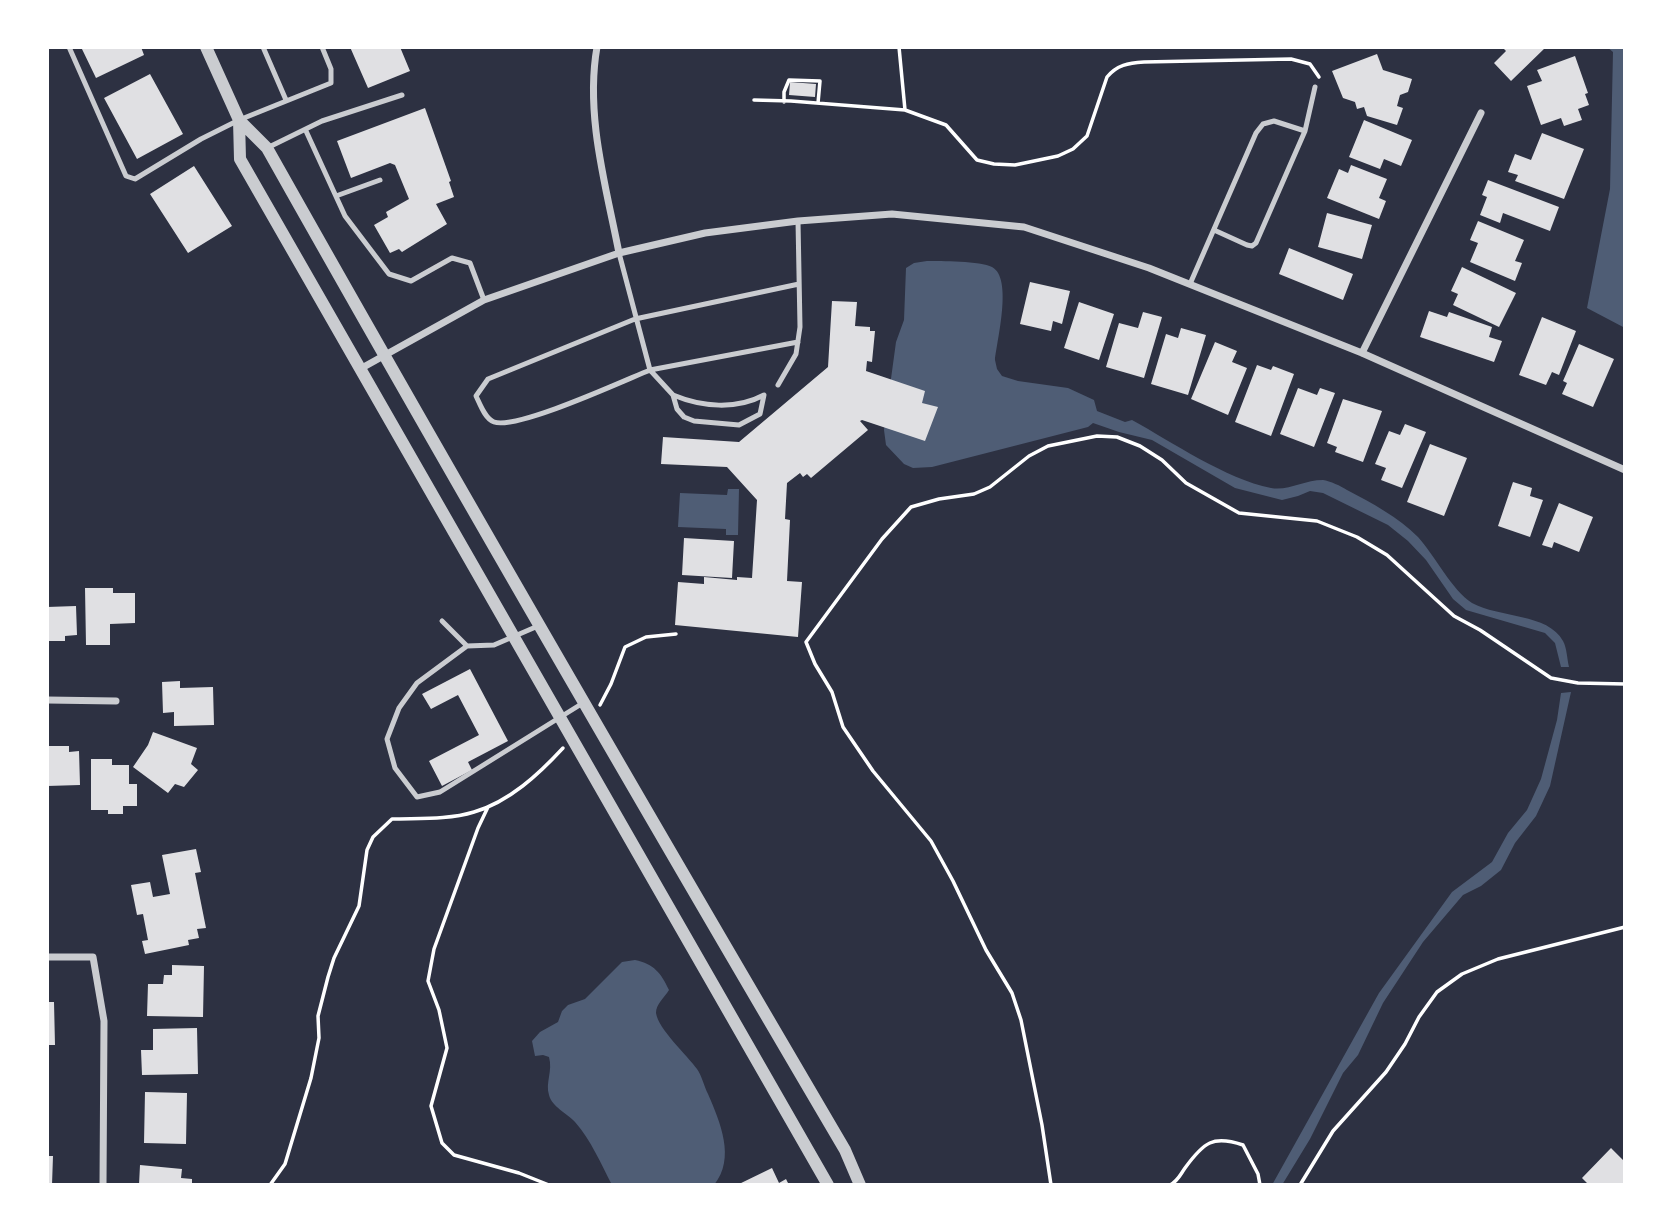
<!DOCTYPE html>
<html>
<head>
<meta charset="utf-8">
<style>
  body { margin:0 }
  #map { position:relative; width:1672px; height:1232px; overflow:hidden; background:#2d3142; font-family:Karla,sans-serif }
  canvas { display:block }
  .frame { position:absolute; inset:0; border:49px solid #fff; pointer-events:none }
</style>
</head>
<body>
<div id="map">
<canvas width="1672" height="1232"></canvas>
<div class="frame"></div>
</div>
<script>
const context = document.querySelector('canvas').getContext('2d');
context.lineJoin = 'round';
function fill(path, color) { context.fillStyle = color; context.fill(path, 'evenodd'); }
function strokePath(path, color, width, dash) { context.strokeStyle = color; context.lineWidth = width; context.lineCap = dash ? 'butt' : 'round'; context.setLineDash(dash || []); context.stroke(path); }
fill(new Path2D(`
  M1607 47H1625V328L1587 308 1610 189 1613 52Z
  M927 261C940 261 981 261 992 267 1013 278 997 340 995 360L997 369 1002 376 1018 381 1068 388 1094 400 1097 411 1125 422 1132 420C1172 442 1226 479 1271 488 1289 491 1304 480 1323 480 1330 481 1341 486 1347 490 1372 503 1398 517 1418 537 1435 556 1452 590 1472 603 1499 618 1548 613 1563 641 1567 648 1567 659 1569 667H1561L1555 643 1545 633 1466 610 1453 599 1426 560 1408 541 1388 525 1323 493 1310 491 1298 496 1282 500 1235 488 1152 440 1119 432 1093 423 1088 427 932 467 913 468 904 464 886 445 884 430 896 342 904 320 906 268 914 263Z
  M728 489H739L738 535H726V529L678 527 680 493 727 495Z
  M1571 692 1550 786 1536 816 1515 843 1501 870 1481 886 1463 895 1423 942 1383 1003 1358 1055 1343 1073 1310 1139 1282 1185H1272L1379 993 1452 892 1492 862 1508 833 1527 810 1541 779 1557 720 1561 693Z
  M635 960C654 964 661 973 669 990 664 998 656 1004 656 1013 658 1029 688 1056 697 1069 702 1076 704 1086 708 1094 720 1122 736 1158 714 1185H612C601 1164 591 1140 575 1122 567 1113 552 1107 549 1095 545 1083 553 1071 549 1057L543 1055 535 1056 532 1041 540 1032 558 1022 562 1011 568 1005 585 999 622 962Z`), '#4f5d75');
fill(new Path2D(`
  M81 47H141L144 55 96 78Z
  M350 47H400L410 71 368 88Z
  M1502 47H1546L1511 81 1494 63 1506 51Z
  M1377 54 1383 70 1412 79 1408 92 1400 95 1397 106 1403 108 1397 125 1367 116 1364 107 1357 109 1355 102 1343 98 1332 71Z
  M1575 56 1588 93 1585 94 1589 105 1578 109 1582 120 1564 126 1561 118 1541 125 1527 86 1542 81 1537 70Z
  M150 74 183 134 137 159 104 98Z
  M790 82 816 84 815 97 789 95Z
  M425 108 451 181 449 182 454 197 436 204 447 224 402 252 399 249 390 253 374 225 388 217 386 212 409 199 395 165 390 163 351 178 337 141Z
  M1364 120 1412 140 1401 166 1384 159 1380 169 1349 157Z
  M1542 133 1584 149 1564 199 1515 181 1518 175 1508 172 1515 154 1531 160Z
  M1351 165 1387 179 1379 198 1386 201 1379 219 1327 198 1339 169 1348 173Z
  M194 166 232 226 188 253 150 194Z
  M1488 180 1559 207 1550 231 1503 213 1500 223 1480 215 1487 197 1482 195Z
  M1327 213 1372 225 1362 259 1318 247Z
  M1478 221 1524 240 1515 261 1522 263 1515 281 1470 262 1478 243 1470 240Z
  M1289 248 1353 274 1343 300 1279 274Z
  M1462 267 1516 293 1499 327 1453 305 1458 294 1451 291Z
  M1030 282 1070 291 1062 324 1053 321 1051 331 1020 324Z
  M832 301 857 302 855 326 870 327V331H875L872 362 867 361 866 371 925 391 922 403 938 407 925 441 862 420 860 421 868 430 811 478 807 474 803 477 800 473 787 483 785 519 790 520 787 581 802 582 798 637 675 625 678 582 704 584V577L737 580V577L752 578 757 500 727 467 661 464 663 437 739 442 828 367Z
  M1079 302 1114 314 1099 360 1064 348Z
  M1429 311 1447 317 1449 312 1492 327 1489 337 1502 341 1494 362 1420 337Z
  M1143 312 1162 317 1144 378 1106 367 1119 323 1138 328Z
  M1542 317 1576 331 1559 375 1552 372 1546 385 1519 375Z
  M1181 328 1206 335 1188 395 1151 384 1166 334 1178 338Z
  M1215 342 1237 351 1232 362 1247 368 1228 415 1191 399Z
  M1579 344 1614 359 1593 407 1562 394 1567 383 1563 381Z
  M1257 365 1271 370 1273 366 1294 374 1271 436 1235 422Z
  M1298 388 1317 395 1320 388 1335 393 1314 447 1280 434Z
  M1343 399 1382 411 1363 462 1335 452 1337 447 1327 443Z
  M1405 424 1426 432 1402 488 1381 480 1386 468 1375 464 1389 431 1400 435Z
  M1430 444 1467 458 1444 516 1407 502Z
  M1513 482 1532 488 1530 496 1543 500 1530 537 1498 526Z
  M1559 503 1593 517 1579 552 1554 542 1552 548 1542 545Z
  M684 538 734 541 732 578 682 575Z
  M85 588H113V593H135V623L110 624V645H86Z
  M76 606 77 635 65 636V641H47V607Z
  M470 669 508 741 468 762 472 770 442 786 429 761 479 735 458 695 431 709 422 694Z
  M180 681V688L213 687 214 725 174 726V712L163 713 162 682Z
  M153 732 197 748 191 764 198 770 184 787 175 784 168 793 133 767 148 745Z
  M47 746H69V752L79 751 80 785 47 786Z
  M91 759H112V765H129V784H137V806H123V814H108V810H91Z
  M196 849 201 872 195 873 206 928 197 929 199 938 188 940 189 945 145 954 142 941 148 940 143 914 137 915 131 885 150 882 153 897 170 894 162 855Z
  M172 965 204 966 203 1017 147 1016 148 984H163L164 975H172Z
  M47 1002H54L55 1045H47Z
  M197 1028 198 1074 142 1075 141 1050H153V1029Z
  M145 1092 187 1093 186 1144 144 1143Z
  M1611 1148 1625 1162V1185H1589L1582 1178Z
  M47 1156H53L52 1185H47Z
  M140 1165 182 1169 181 1178 192 1179V1185H139Z
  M772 1168 779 1183 786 1179 789 1185H737Z`), '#e0e0e3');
strokePath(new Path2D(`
  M899 47 905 110
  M754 100 791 101 905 110 946 125 977 160 994 164 1015 165 1058 156 1073 149 1087 136 1107 77C1117 65 1128 63 1144 62L1291 59 1310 64 1319 77
  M784 102V92L789 80 820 81 818 103
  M600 705 611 684 625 647 646 637 676 634
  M488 807 478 828 434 949 428 981 439 1010 447 1048 431 1106 442 1143 454 1155 519 1173 549 1185
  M270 1185 285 1164 311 1078 319 1038 318 1016 328 977 334 958 359 906 367 850 373 837 392 819C418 818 448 820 474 812 509 802 539 774 563 748
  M1051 1185 1042 1125 1021 1020 1012 993 986 950 953 881 931 841 873 771 843 727 832 692 815 664 806 642 882 539 911 507 939 499 974 494 990 487 1029 456 1048 446 1097 436 1117 437 1140 446 1162 460 1186 483 1239 513 1317 521 1357 537 1387 555 1454 616 1480 630 1551 678 1578 683 1625 684
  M1170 1185C1178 1181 1180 1175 1185 1168 1204 1142 1213 1135 1243 1145L1258 1174 1260 1185
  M1300 1185 1333 1131 1386 1072 1405 1044 1419 1017 1437 992 1462 974 1498 959 1625 927`), '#fff', 3.5);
strokePath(new Path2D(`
  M69 47 126 176 135 179 201 139 239 120 331 83V69L322 47
  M263 47 286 100
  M306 131 345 216 389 274 411 281 452 258 470 263 484 300
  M1305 131 1315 87
  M267 148 322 121 402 95
  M336 196 380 180
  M619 253 650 370 798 342
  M1190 284 1256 133 1263 124 1274 121 1305 131 1256 243 1252 246 1247 245 1214 230
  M778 385 796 354 800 327 798 221
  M673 395 650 370C623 381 517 430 494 422 485 419 480 404 476 396L488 379 635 319 799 284
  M673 395C702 407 736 410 764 395L760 414 739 425 694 421 684 417 677 409Z
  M442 621 467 646 494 645 538 626
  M467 646 417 683 399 708 387 739 395 768 417 797 440 792 583 703`), '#caccd0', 5);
strokePath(new Path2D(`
  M597 47C585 115 606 186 619 253
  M1362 353 1481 113
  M360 369 484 300 619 253 705 233 798 221 892 214 1024 227 1149 268 1362 353 1625 470
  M47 700 116 701
  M47 957H93L104 1021 103 1185`), '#caccd0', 7);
strokePath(new Path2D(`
  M206 47 239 120 267 148C456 484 650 818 845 1150L860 1185
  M239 120 240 159 828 1185`), '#caccd0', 12);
</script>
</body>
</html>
